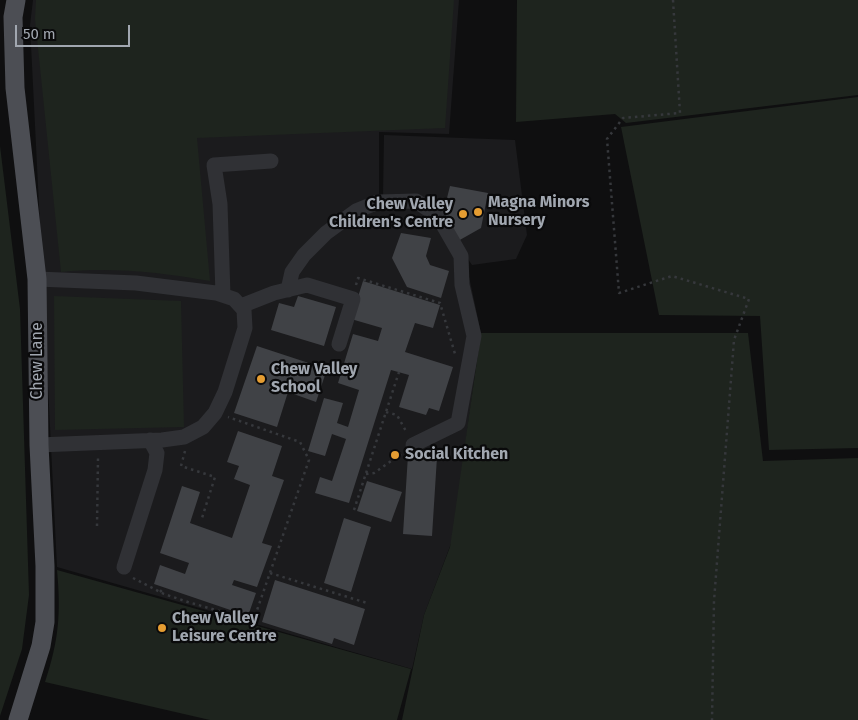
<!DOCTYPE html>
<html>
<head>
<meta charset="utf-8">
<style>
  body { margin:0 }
  #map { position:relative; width:858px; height:720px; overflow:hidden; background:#0f0f10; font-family:"Fira Sans",sans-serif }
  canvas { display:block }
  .scale { position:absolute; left:15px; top:25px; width:115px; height:22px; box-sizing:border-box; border:2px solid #a1a7b0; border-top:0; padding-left:6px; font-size:15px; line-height:18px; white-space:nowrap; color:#a1a7b0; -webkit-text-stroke:4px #0a0a0b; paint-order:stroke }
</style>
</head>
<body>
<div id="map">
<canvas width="858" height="720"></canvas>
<div class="scale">50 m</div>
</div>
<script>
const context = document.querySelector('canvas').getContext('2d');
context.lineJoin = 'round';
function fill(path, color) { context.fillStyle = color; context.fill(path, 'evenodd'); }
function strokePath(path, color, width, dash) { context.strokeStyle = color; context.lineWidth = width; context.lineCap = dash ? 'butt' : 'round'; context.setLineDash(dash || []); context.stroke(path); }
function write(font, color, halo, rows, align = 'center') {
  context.font = font + ' "Fira Sans",sans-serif'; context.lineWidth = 4.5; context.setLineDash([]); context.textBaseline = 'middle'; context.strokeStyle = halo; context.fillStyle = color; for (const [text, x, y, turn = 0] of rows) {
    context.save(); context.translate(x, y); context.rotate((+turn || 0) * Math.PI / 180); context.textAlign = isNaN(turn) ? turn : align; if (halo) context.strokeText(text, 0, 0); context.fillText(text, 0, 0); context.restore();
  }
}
fill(new Path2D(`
  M33 0H459L449 134 379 132V196H383L384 135 515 140 527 235 516 259 472 265 444 224 467 267 481 333 452 541 424 615 412 669 57 567 30 25Z`), '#1b1b1d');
fill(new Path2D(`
  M36 0H454L445 128 197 138 210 281C159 272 112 267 61 272L35 19Z
  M517 0H858V95L626 123 615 114 516 122Z
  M858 97V448L769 450 760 316 659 315 621 127Z
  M0 146 20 309 29 595 22 649 0 716Z
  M54 296 181 301 184 427 55 430Z
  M481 333H748L763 461 858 458V720H402L424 615 450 547Z
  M57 570 411 669 397 720H210L45 682C59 640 61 613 57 570Z`), '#1e241e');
fill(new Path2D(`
  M450 186 488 193 481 228 458 241 444 221 439 206 446 202Z
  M401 233 431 238 426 256 430 265 449 271 441 298 407 287 392 258Z
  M363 281 440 305 433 328 415 323 405 352 453 367 439 411 429 408 426 415 399 407 409 375 391 370 349 503 315 493 320 477 332 481 346 439 332 434 325 456 308 451 324 398 343 403 337 423 348 427 359 390 338 383 353 334 378 341 382 328 351 319Z
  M298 296 336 307 324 346 271 330 279 303 294 307Z
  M257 346 327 369 316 402 288 392 277 427 234 413Z
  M238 431 282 446 272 476 284 480 262 543 272 546 257 587 234 580 232 585 256 593 248 616 154 584 160 565 185 574 189 563 160 553 182 486 200 492 190 523 232 538 250 485 234 479 239 466 227 462Z
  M408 455 437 457 432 536 403 534Z
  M367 481 402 492 391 522 357 511Z
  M344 518 371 527 351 592 324 583Z
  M275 580 365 609 354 645 334 638 332 644 262 622Z`), '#404246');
strokePath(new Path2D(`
  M673 0 680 113 623 118 607 139 619 293 672 276 749 299 734 340 714 601 712 720
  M356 285 358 278 440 303 455 354
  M386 412 397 415 407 433
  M185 451 181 466 215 477 202 518
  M366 474 374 473 401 454
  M354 510 399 372
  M97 526 98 458
  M270 573 367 603
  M133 578 164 594 188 602 243 618 255 616 309 460 300 442 228 417
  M160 592 164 588`), '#36383c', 2.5, [2.5, 4]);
strokePath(new Path2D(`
  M37 279 136 283 216 293 234 299 244 310 245 328 225 392 215 413 203 427 184 437 162 440 39 445
  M288 290 292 272 304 255 326 233 356 211 378 202 416 201 438 216 461 256 462 285 474 336 458 423 413 445
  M223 295 220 204 214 165 271 161
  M241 306 274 293 307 285 353 299 339 344
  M124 567 155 470 157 453 150 440`), '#303135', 15);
strokePath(new Path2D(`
  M16 0 13 17 15 88 37 279 39 445 45 566V622L41 646 18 720`), '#4c4e54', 19);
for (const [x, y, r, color] of [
  [478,212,5,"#e59d32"],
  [463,214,5,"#e59d32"],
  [261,379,5,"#e59d32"],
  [395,455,5,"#e59d32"],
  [162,628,5,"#e59d32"]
]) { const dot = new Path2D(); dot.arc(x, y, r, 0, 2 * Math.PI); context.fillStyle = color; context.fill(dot); strokePath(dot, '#0a0a0b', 2); }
write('bold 16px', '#a1a7b0', '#0a0a0b', [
  ["Magna Minors",488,203],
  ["Nursery",488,221],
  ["Chew Valley",453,205,"right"],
  ["Children's Centre",453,223,"right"],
  ["Chew Valley",271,370],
  ["School",271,388],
  ["Social Kitchen",405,455],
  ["Chew Valley",172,619],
  ["Leisure Centre",172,637]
], 'left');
write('16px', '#a1a7b0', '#0a0a0b', [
  ["Chew Lane",38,361,-90]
]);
</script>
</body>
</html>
